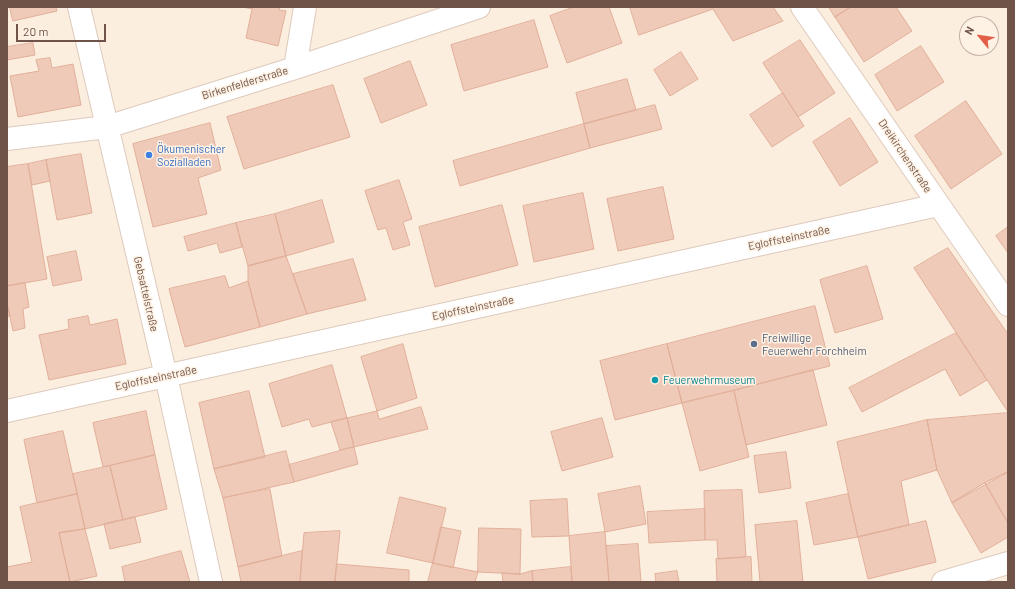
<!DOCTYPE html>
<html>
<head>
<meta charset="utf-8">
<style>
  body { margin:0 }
  #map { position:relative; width:1015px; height:589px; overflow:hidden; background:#fbeedf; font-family:Barlow,sans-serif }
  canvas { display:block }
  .frame { position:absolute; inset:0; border:8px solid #705348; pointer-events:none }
  .north { position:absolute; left:959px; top:16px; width:40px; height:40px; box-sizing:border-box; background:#fef2e5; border:1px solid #c5b2a6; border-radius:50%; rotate:299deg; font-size:11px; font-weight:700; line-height:16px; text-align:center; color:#705348 }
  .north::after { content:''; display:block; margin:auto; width:14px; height:18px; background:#e25e47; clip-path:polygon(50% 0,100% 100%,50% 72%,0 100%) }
  .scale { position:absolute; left:16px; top:24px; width:90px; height:18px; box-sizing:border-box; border:2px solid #705348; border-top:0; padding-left:5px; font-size:12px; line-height:14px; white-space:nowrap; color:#705348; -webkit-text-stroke:3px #fef2e5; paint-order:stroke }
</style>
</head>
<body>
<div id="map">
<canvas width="1015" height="589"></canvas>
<div class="frame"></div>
<div class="north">N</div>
<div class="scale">20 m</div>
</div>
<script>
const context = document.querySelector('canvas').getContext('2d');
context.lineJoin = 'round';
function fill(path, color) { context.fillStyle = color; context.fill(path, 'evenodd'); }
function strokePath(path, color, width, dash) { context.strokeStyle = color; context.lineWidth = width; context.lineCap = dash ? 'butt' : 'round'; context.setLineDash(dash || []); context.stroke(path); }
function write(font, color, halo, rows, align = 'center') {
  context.font = font + ' Barlow,sans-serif'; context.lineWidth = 3; context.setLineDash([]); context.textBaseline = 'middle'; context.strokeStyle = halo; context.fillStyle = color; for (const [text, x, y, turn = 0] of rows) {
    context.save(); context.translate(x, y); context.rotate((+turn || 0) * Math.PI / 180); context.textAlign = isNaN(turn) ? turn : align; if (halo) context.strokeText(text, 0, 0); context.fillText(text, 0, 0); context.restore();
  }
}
const building = new Path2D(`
  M10 7H56L57 11 13 21Z
  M241 7H280L279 10 286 11 278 46 246 38 252 9Z
  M574 7H609L622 43 567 63 550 16Z
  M630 7H773L783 21 733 41 713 9 639 35Z
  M829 7H851L835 17Z
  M851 7H896L912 31 864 62 835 17Z
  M534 20 548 67 464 91 451 45Z
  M800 40 835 93 798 117 763 63Z
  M33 43 35 55 7 60V47Z
  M921 46 944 82 897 111 875 75Z
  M681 52 698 79 670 96 654 70Z
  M50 58 52 68 73 64 81 105 18 117 10 76 39 71 36 60Z
  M410 61 427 105 381 123 364 79Z
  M627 79 636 110 584 124 576 93Z
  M333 85 350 137 244 169 227 117Z
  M783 93 804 126 772 147 750 115Z
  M966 101 1002 154 951 189 915 136Z
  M655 105 662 129 590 148 584 124Z
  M850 118 878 162 840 186 813 142Z
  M210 123 221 170 198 178 207 214 153 227 133 144Z
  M584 124 590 148 460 186 453 161Z
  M81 154 92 213 57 220 46 160Z
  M46 160 50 181 32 185 28 164Z
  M28 164 47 279 7 286V167Z
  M399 180 412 219 403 222 410 245 393 250 386 228 378 230 365 191Z
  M663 187 674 239 618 251 607 199Z
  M583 193 594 249 534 262 523 206Z
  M322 200 334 242 286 256 275 214Z
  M502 205 518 265 435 287 419 227Z
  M275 214 286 256 248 266 236 223Z
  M236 223 242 247 220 253 217 243 188 251 184 237Z
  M1008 227V253L996 236Z
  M948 248 1008 334V412L914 268Z
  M76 251 82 280 53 286 47 257Z
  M286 256 307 314 260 327 248 281V266Z
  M353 259 366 300 307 314 293 274Z
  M867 266 883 319 835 333 820 280Z
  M225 276 229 288 248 281 260 327 185 347 169 289Z
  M25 283 29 307 23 309 25 328 13 331 7 303V286Z
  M7 303 10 316H7Z
  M815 306 830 366 682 403 667 344Z
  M88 316 90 325 117 319 126 364 49 380 39 335 69 329 68 320Z
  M956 333 987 380 960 396 945 369 862 412 849 388Z
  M403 344 417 398 377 411 361 357Z
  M667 344 682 403 615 420 600 361Z
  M332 365 347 418 312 427 309 419 282 427 269 384Z
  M813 370 827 425 746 445 734 391Z
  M249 391 265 457 214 469 199 403Z
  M734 391 749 457 700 471 682 403Z
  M421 407 428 429 354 447 347 418 377 411 379 419Z
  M146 411 155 455 103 467 93 423Z
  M1008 413V472L952 503 937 470 927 420Z
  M347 418 354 447 340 450 331 422Z
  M602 418 613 457 562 471 551 432Z
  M927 420 937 470 901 481 909 525 858 537 837 442Z
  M63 431 77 494 37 503 24 440Z
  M354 447 358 464 294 482 289 465Z
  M286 451 294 482 223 498 214 469Z
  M786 452 791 488 759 493 754 456Z
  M155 455 167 509 123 520 110 466Z
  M110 466 123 520 85 529 73 474Z
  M1008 472V523L985 483Z
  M985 483 1008 523V537L981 553 952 503Z
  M640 486 646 524 605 532 598 494Z
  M270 489 282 556 238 567 223 498Z
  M742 490 746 557 718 559 717 540H705L704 491Z
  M77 494 85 529 59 533 70 582H7V567L32 562 20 507Z
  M848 494 858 537 814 545 806 503Z
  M400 497 446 508 433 563 387 553Z
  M567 499 569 536 532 537 530 501Z
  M705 509V540L649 543 647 512Z
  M135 517 141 542 110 549 104 524Z
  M797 521 803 582H760L755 525Z
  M926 521 936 562 868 579 858 537Z
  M441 527 461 531 453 568 433 563Z
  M479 528 521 529 520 574 478 572Z
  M85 529 97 576 70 582 59 533Z
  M340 531 335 582H300L304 533Z
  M605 532 609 582H572L569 536Z
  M638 544 641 582H609L606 546Z
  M181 551 190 582H125L122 567Z
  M302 551 300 582H241L238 567Z
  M751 557 752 582H717L716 559Z
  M433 563 478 572 475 582H428Z
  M337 564 409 570V582H335Z
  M571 567 572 582H533L532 571Z
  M532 571 533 582H503L502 573 520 574Z
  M677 571 679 582H656L655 574Z`);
fill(building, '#efcab8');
strokePath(building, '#e1af99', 1);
const minor = new Path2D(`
  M79 7 166 376 211 582
  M802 7 1008 305
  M295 68 305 7
  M7 139 107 127 295 68 479 7
  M7 411 938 205
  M943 582 1008 563`);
strokePath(minor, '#decabc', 24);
strokePath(minor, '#fff', 22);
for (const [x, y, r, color] of [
  [149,155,4,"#3f7fe0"],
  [754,344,4,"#5c6f8a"],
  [655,380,4,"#0f9aa8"]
]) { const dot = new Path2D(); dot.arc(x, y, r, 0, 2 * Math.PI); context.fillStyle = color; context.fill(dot); strokePath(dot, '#fef2e5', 1.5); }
write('11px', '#705348', '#fef2e5', [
  ["Birkenfelderstraße",245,83,-17],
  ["Dreikirchenstraße",905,156,56],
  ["Egloffsteinstraße",789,238,-12],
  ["Gebsattelstraße",146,294,77],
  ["Egloffsteinstraße",473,308,-12],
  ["Egloffsteinstraße",156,378,-12]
]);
write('11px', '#366cbe', '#fef2e5', [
  ["Ökumenischer",157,149],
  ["Sozialladen",157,162]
], 'left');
write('11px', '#4e5e75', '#fef2e5', [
  ["Freiwillige",762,338],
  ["Feuerwehr Forchheim",762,351]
], 'left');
write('11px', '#0d838f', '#fef2e5', [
  ["Feuerwehrmuseum",663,380]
], 'left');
</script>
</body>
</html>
